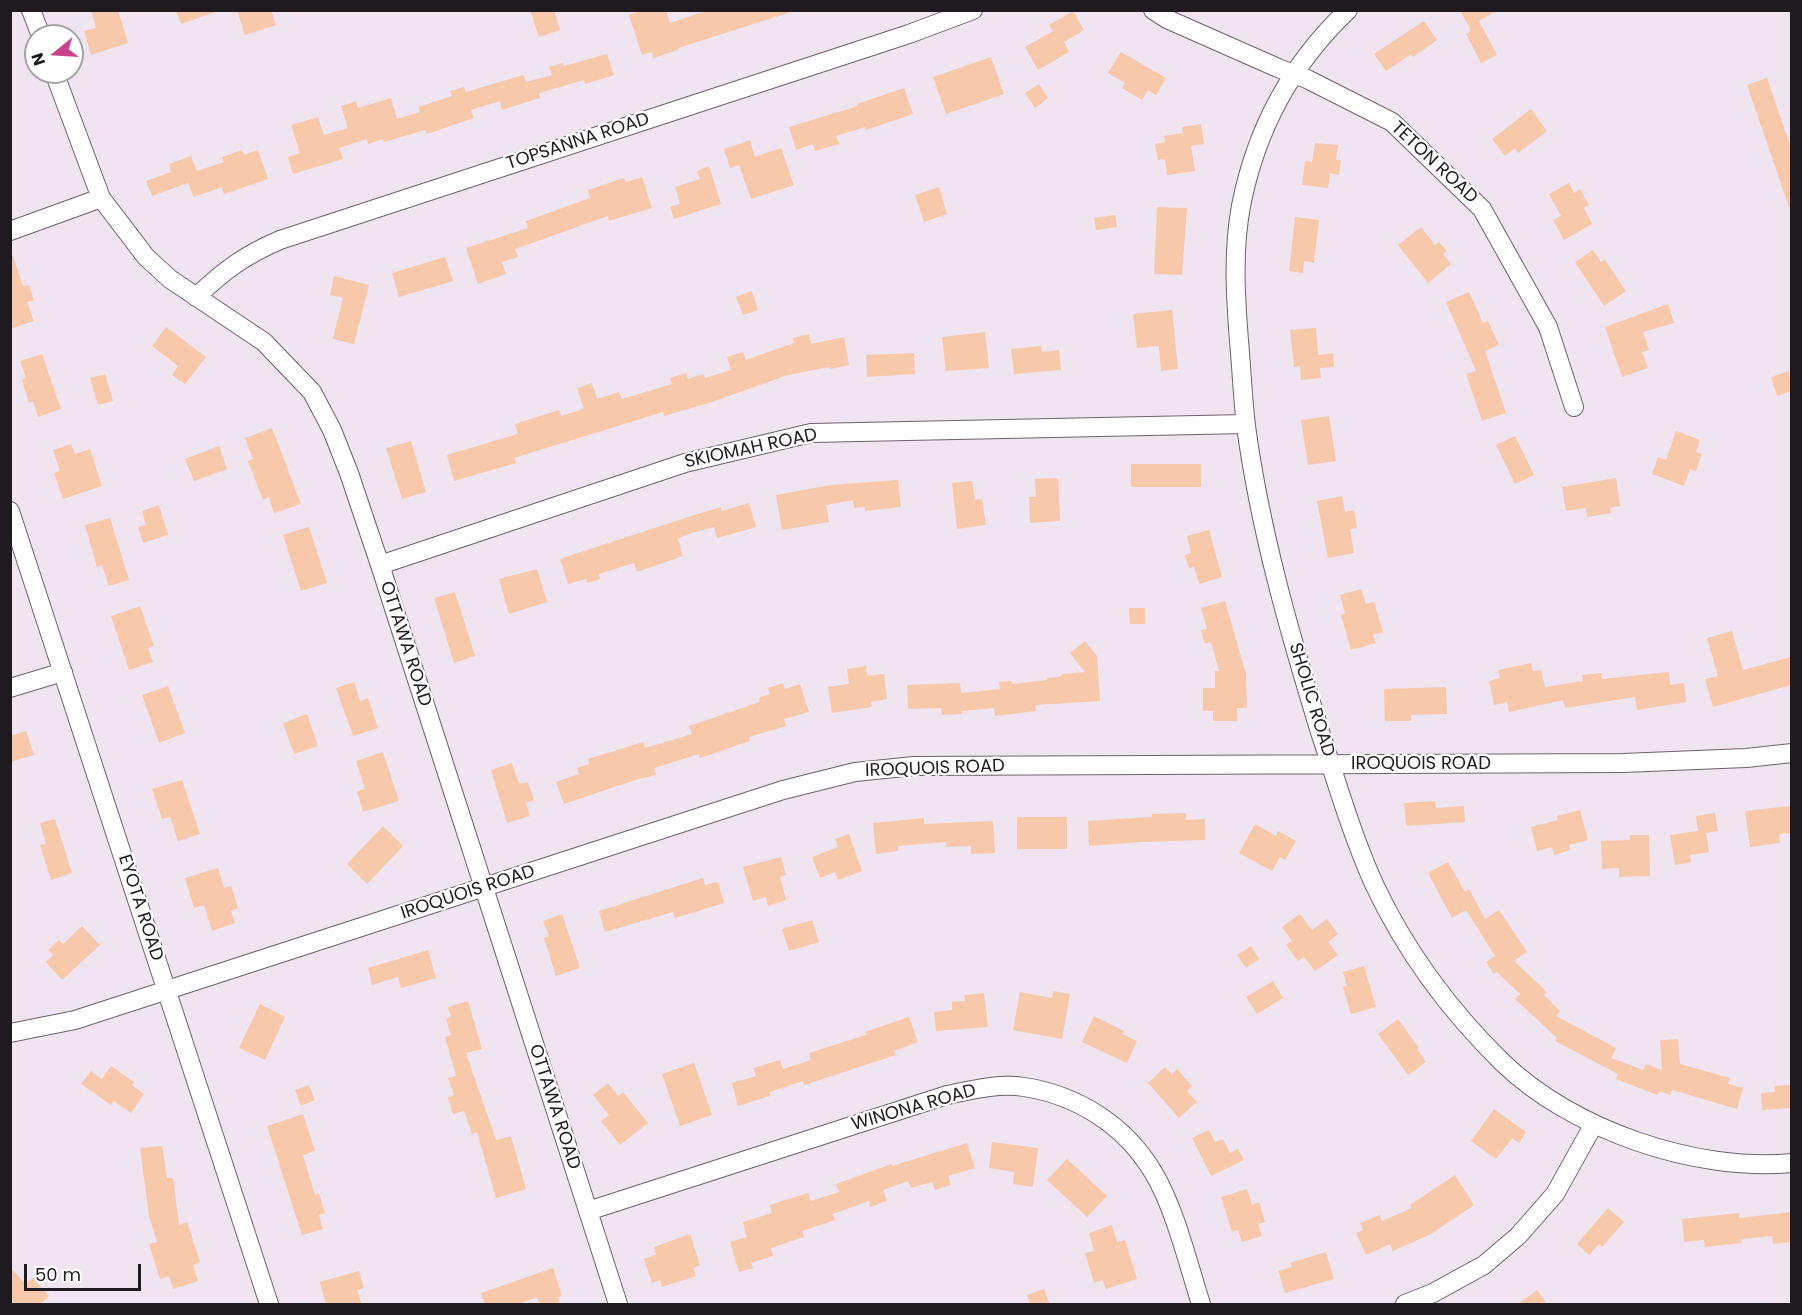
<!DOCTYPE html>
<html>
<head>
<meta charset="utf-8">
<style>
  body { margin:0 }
  #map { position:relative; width:1802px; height:1315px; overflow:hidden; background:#f0e4f0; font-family:Poppins,sans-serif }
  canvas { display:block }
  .frame { position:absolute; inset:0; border:12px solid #1f1a1f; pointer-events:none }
  .north { position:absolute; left:24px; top:24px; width:60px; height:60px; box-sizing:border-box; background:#fff; border:2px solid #a5a3a5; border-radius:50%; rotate:252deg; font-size:16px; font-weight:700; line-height:24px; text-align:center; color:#1f1a1f }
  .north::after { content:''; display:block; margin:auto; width:21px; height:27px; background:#c7448b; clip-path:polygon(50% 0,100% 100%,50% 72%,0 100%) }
  .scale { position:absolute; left:24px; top:1264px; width:117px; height:27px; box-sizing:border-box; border:3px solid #1f1a1f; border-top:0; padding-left:8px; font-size:18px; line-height:21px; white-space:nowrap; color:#1f1a1f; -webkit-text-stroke:4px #fff; paint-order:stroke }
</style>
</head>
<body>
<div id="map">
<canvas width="1802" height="1315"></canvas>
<div class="frame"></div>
<div class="north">N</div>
<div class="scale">50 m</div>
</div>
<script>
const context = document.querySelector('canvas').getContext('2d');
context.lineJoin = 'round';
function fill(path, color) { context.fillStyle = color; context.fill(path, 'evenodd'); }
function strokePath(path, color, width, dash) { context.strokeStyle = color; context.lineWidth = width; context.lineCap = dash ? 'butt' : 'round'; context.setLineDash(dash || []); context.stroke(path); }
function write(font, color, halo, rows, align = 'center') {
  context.font = font + ' Poppins,sans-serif'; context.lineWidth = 4.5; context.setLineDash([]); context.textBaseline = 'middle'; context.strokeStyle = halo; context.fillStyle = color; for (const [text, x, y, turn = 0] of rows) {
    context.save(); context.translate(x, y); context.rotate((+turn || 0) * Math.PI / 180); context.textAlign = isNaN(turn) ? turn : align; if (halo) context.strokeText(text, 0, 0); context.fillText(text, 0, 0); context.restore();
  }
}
fill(new Path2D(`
  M91 10H118L128 43 91 55 84 31 96 28Z
  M176 10H215V12L181 24Z
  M237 10H271L276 25 245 35Z
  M530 10H554L560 30 539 37Z
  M644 10H666L670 23 709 10H788V13L678 48V50L653 58 652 52 642 55 629 15Z
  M1460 10H1498L1479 21 1497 55 1481 63 1466 34 1471 31Z
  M1073 11 1084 30 1064 42 1069 52 1038 70 1025 47 1053 31 1049 25Z
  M1424 21 1437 40 1413 57 1411 54 1386 71 1374 54Z
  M1121 52 1166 78 1156 95 1148 90 1142 100 1122 88 1125 83 1108 73Z
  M607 54 614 75 585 84 584 80 539 93 540 98 502 110 500 101 471 110 474 118 427 134 425 130 384 142 383 139 368 144 367 139 339 148 343 159 293 174 288 157 300 153 291 125 318 117 324 135 348 128 341 106 356 101 358 108 391 98 397 119 420 112 418 107 452 96 450 91 464 87 466 92 523 75 526 82 552 75 549 67 563 63 564 66Z
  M991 57 1004 94 946 114 933 77Z
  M1767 78 1791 148V207H1789L1747 85Z
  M1039 84 1048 98 1035 108 1025 93Z
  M904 88 913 114 866 130 865 127 836 136 839 144 815 151 813 144 796 150 789 127 858 106 857 104Z
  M1531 109 1547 131 1518 153 1515 148 1505 156 1492 139Z
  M1201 124 1204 144 1191 146 1195 171 1167 175 1165 159 1158 160 1155 144 1165 142 1164 136 1183 133 1182 127Z
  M750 140 755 157 781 148 794 185 751 199 739 165 730 168 724 149Z
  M1315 143 1338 145 1336 160H1341L1339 175 1330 173 1328 188 1302 185 1305 161 1312 162Z
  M242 150 244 155 258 150 268 179 224 194 222 187 194 197 188 183 152 196 146 181 171 172 169 164 191 156 197 171 224 162 222 157Z
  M709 166 721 204 674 219 670 207 680 204 675 187 700 179 697 171Z
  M642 177 652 208 609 221 608 216 515 249 518 257 502 262 506 274 478 284 466 248 528 228 526 221 590 198 588 190 624 178 626 182Z
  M1569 183 1574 193 1580 189 1589 205 1584 208 1592 224 1564 240 1553 220 1561 216 1549 194Z
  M939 187 947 214 924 222 915 195Z
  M1157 207 1187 208 1182 275 1154 274Z
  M1115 215 1117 227 1096 230 1094 218Z
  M1295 217 1319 220 1314 263 1304 261 1303 273 1289 271Z
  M1421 227 1435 245 1439 242 1447 251 1443 254 1451 264 1428 283 1398 245Z
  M1593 250 1601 262 1605 260 1626 291 1604 306 1575 262Z
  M13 256 23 286 29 285 34 300 27 302 34 321 10 329V257Z
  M445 257 453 281 399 297 392 273Z
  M334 276 369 285 354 344 333 339 343 298 330 295Z
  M752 291 758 310 743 315 736 297Z
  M1469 292 1483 323 1488 321 1499 345 1485 351 1506 413 1482 421 1466 374 1476 371 1446 302Z
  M1668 304 1674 323 1643 332 1649 350 1642 352 1648 368 1622 377 1605 327Z
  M1172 310 1178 369 1161 371 1159 346 1137 348 1133 314Z
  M166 327 206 357 185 384 172 375 178 366 152 346Z
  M1316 328 1318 355 1333 353 1334 367 1320 368 1321 378 1301 380 1300 366 1294 367 1290 330Z
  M985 332 989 368 946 371 942 337Z
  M809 334 811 344 844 337 849 365 830 369 829 367 788 375 712 402 664 416 663 412 514 458 516 463 454 481 447 455 518 434 515 424 559 410 561 416 584 409 577 388 592 383 597 399 619 392 622 399 672 384 670 378 686 373 688 379 704 374 705 378 731 370 727 357 743 352 746 360 794 343 793 338Z
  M1041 346 1042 352 1059 350 1061 370 1014 374 1011 349Z
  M914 353 915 374 867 377 866 355Z
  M42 354 61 409 38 417 33 401 29 403 22 380 26 378 20 361Z
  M1789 371 1791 391 1777 396 1771 377Z
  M105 374 113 401 98 405 90 378Z
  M1329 416 1336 461 1308 465 1301 420Z
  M272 428 301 504 274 513 269 497 263 500 248 461 253 459 245 438Z
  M1676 431 1700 440 1696 452 1702 454 1696 471 1690 469 1684 486 1652 474 1658 457 1666 460Z
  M1515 436 1534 475 1515 484 1496 445Z
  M411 441 426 492 402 499 386 448Z
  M71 444 75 454 90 449 102 486 63 499 54 473 60 471 53 450Z
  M219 446 227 469 194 481 185 459Z
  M1131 464H1201V487H1131Z
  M1058 478 1060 521 1030 523 1029 497H1036L1035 479Z
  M1616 478 1620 506 1610 508 1611 513 1587 517 1586 508 1566 511 1562 487Z
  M898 480 901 507 865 511V507L854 508 853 500 826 505 829 522 782 530 776 495 831 485Z
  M972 481 975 500 982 499 986 525 957 529 952 483Z
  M1342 496 1345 512 1354 510 1357 528 1350 529 1354 553 1328 558 1317 501Z
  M749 503 756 527 717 538 714 527 685 535 678 539 683 556 637 572 634 563 599 574 600 579 587 583 586 579 568 584 560 559 691 516 721 507 722 511Z
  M159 505 168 535 143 543 138 527 146 525 142 511Z
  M110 518 129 580 109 586 102 565 97 567 85 525Z
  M309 527 327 583 301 591 283 535Z
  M1209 530 1222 577 1199 584 1194 567 1189 568 1185 555 1191 553 1187 536Z
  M537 569 547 602 509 614 499 579Z
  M1361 589 1366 604 1374 602 1383 632 1373 635 1376 643 1351 650 1341 615 1345 613 1340 595Z
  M455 592 475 656 454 663 434 598Z
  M1225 601 1246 674 1247 708H1237V721H1213V711H1203V688H1215V671H1219L1211 642 1205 644 1201 630 1207 629 1201 608Z
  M140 606 154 646 148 648 153 662 129 670 111 616Z
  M1129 608H1145V624H1130Z
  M1732 631 1743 670 1791 657V685L1713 707 1705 679 1718 676 1707 638Z
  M1085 641 1097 656 1100 701 1035 705 1036 711 995 716 994 708 962 711V714L942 715 941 708 908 709 907 685 960 683 961 693 1000 689 999 682 1011 681 1012 684 1047 680 1046 678 1059 677 1063 674 1085 672 1070 653Z
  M1531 663 1533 671 1541 670 1545 687 1583 681 1582 675 1601 673 1602 679 1669 672 1670 685 1684 683 1686 702 1637 710 1635 697 1565 708 1563 700 1509 712 1507 702 1494 705 1489 681 1500 678 1498 670Z
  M866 666 867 676 884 674 887 699 871 702 872 707 832 713 828 687 849 684 847 669Z
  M354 682 360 701 368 698 378 728 353 736 336 688Z
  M783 683 785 689 800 684 809 712 784 719 786 726 749 737 750 741 700 758 699 754 654 768 656 775 635 780 564 804 556 782 579 774 577 768 589 764 588 759 643 742 645 748 692 734 689 726 760 702 759 698 770 694 768 688Z
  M168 686 185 733 159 743 142 695Z
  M1446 687 1447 714 1411 715V721H1385L1384 689Z
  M307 714 318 746 294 754 283 723Z
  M26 731 34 755 10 762V736Z
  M383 752 399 801 363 812 357 791 365 789 356 761Z
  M512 763 519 784 528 782 534 800 526 803 530 816 507 823 491 770Z
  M182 780 200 834 178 841 170 817 162 819 152 789Z
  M1435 801 1436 808 1464 806 1465 822 1406 826 1404 803Z
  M1790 806 1791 833 1779 834 1780 843 1750 847 1745 811Z
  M1580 810 1588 840 1569 845 1570 850 1554 855 1552 847 1537 851 1531 827 1558 820 1557 816Z
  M1186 813V820L1205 819V840L1141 842 1089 846 1088 821 1152 817V814Z
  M1715 813 1718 831 1706 833 1709 852 1690 855 1691 862 1675 865 1670 835 1698 831 1696 816Z
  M1017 817H1067V849H1017Z
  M924 818V824L993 821 995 853 971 854V846L946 847V842L898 846V851L876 854 873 823Z
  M55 819 72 873 51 880 40 845 46 844 40 823Z
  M1255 824 1276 836 1278 831 1296 841 1285 860 1280 857 1272 871 1239 853Z
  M383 826 403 846 367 884 347 864Z
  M849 834 862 871 838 880 835 872 820 878 812 857 838 847 835 839Z
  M1630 835H1649L1650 876 1619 877V868L1602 869 1601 841 1630 840Z
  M781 857 786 875 780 877 786 900 768 906 766 897 753 901 743 867Z
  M1448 862 1465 892 1469 889 1485 919 1499 910 1527 952 1514 961 1547 992 1544 995 1560 1011 1556 1016 1616 1048 1611 1058 1643 1070 1646 1064 1662 1070 1660 1040 1678 1039 1680 1064 1730 1078 1728 1084 1743 1088 1737 1109 1672 1090 1670 1095 1659 1091 1657 1095 1616 1079 1618 1074 1555 1041 1557 1038 1515 999 1520 994 1497 972 1494 974 1486 962 1495 956 1466 910 1452 918 1428 873Z
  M218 868 224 888 231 886 238 908 231 911 235 923 212 931 204 905 194 908 185 878Z
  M703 878 705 885 718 882 724 903 675 918 673 912 605 932 599 911Z
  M562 914 580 968 556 976 544 938 549 936 543 921Z
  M1300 914 1312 930 1327 919 1338 934 1328 942 1338 955 1315 971 1304 957 1298 961 1286 945 1292 941 1282 927Z
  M812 920 819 942 789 951 782 929Z
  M82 926 100 945 62 980 46 962 53 955 48 950 59 940 63 944Z
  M1251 946 1259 959 1246 968 1237 955Z
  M428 950 436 978 401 988 398 977 372 985 368 968Z
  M1364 966 1376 1007 1351 1014 1343 987 1347 986 1343 972Z
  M1273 981 1283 998 1257 1014 1246 997Z
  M1053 991 1070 994 1062 1039 1013 1030 1020 992 1052 998Z
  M984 993 988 1027 936 1031 934 1012 952 1010V1002L965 1001 964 995Z
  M468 1001 482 1049 466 1053 496 1140 511 1136 526 1189 496 1198 477 1132 472 1134 464 1111 453 1114 448 1097 454 1095 448 1078 456 1076 445 1037 451 1035 446 1019 451 1017 448 1007Z
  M260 1004 285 1017 265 1060 239 1048Z
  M1094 1016 1124 1031 1122 1034 1137 1041 1127 1063 1082 1042Z
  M909 1017 918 1042 894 1051 896 1055 804 1085 803 1081 769 1092 770 1096 738 1106 732 1083 756 1076 753 1068 780 1060 783 1069 811 1060 809 1053 866 1035 865 1032Z
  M1398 1019 1419 1048 1417 1049 1426 1062 1408 1075 1378 1034Z
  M694 1063 712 1115 680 1126 662 1074Z
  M111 1066 134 1082 132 1085 144 1094 131 1113 114 1101 111 1105 81 1084 91 1071 102 1079Z
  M1165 1067 1172 1074 1177 1069 1192 1086 1187 1091 1197 1102 1179 1118 1148 1083Z
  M608 1083 618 1096 623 1092 648 1123 620 1145 601 1121 609 1115 593 1095Z
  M309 1085 315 1100 301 1106 295 1090Z
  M1791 1085V1108L1762 1110 1761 1093 1775 1092 1774 1086Z
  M1494 1109 1526 1132 1519 1143 1512 1138 1496 1159 1471 1141Z
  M303 1114 315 1151 303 1155 315 1195 319 1193 325 1213 319 1215 323 1229 302 1235 267 1126Z
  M1209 1130 1215 1142 1223 1139 1230 1153 1238 1149 1244 1160 1211 1176 1192 1138Z
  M992 1142 1038 1148 1033 1187 1013 1184 1014 1172 989 1168Z
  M967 1143 975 1168 948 1176 951 1185 935 1190 932 1182 911 1188 908 1181 883 1190 887 1201 870 1207 869 1201 833 1214 835 1220 802 1231 804 1237 771 1248 773 1256 751 1263 753 1268 739 1272 730 1242 747 1237 743 1222 772 1213 770 1205 808 1193 811 1201 839 1192 836 1184 892 1164V1166Z
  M162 1146 167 1178H173L179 1225 187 1222 200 1262 193 1265 198 1281 173 1289 169 1276 160 1279 149 1244 157 1242 149 1216 140 1148Z
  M1067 1159 1107 1196 1087 1217 1047 1180Z
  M1455 1175 1474 1205 1431 1234 1393 1251 1390 1244 1366 1255 1356 1233 1363 1230 1360 1223 1380 1215 1382 1221 1412 1208 1410 1205Z
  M1247 1189 1252 1205 1259 1202 1265 1222 1258 1224 1262 1236 1242 1242 1238 1230 1232 1232 1221 1197Z
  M1608 1208 1624 1222 1602 1247 1599 1244 1589 1255 1577 1244Z
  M1791 1212V1242L1773 1244 1772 1236 1741 1239 1742 1243 1705 1247 1704 1240 1684 1242 1682 1219 1739 1213V1218Z
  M1112 1225 1117 1242 1125 1240 1137 1279 1106 1289 1103 1280 1094 1283 1085 1253 1094 1251 1089 1233Z
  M690 1234 700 1265 693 1268 696 1276 662 1287 660 1280 652 1283 644 1259 656 1255 654 1247Z
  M1326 1252 1334 1279 1285 1293 1278 1271 1292 1267 1290 1263Z
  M10 1267 26 1284 33 1278 49 1296 39 1305H10Z
  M553 1268 562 1296 558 1297 560 1305H540L537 1297 515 1305H485L481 1293Z
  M359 1271 364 1288 357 1290 362 1305H326L320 1282Z
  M1044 1289 1050 1305H1030L1027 1295Z
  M1537 1290 1548 1305H1517Z`), '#f7c8aa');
const street = new Path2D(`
  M31 10 41 36
  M1153 10 1167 19 1278 68 1307 79 1392 122 1482 209 1548 327 1574 407
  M1348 10C1291 64 1256 129 1241 206 1232 254 1236 305 1240 353 1242 377 1243 401 1246 426 1260 530 1289 631 1320 732 1337 783 1352 835 1374 884 1405 950 1450 1011 1502 1062 1572 1130 1695 1172 1792 1163
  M54 72 101 198 146 257 170 279 264 342 312 392 332 430 349 473 380 565 618 1304
  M10 231 101 198
  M196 297C225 270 243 256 280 240L909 34 973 10
  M10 511 269 1304
  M380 565 685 463 811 433 1246 424
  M10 688 63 672
  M10 1033 75 1020 783 790 855 772 914 766 1623 763 1746 758 1792 753
  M588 1211 947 1095C971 1090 999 1083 1024 1087 1077 1095 1125 1125 1153 1172 1175 1208 1188 1264 1201 1304
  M1405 1304 1433 1293 1484 1265 1518 1236 1555 1194 1594 1124`);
strokePath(street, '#6d626c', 20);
strokePath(street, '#fff', 18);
write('18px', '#1f1a1f', '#fff', [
  ["TOPSANNA ROAD",578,142,-18],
  ["TETON ROAD",1434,163,43],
  ["SKIOMAH ROAD",751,449,-12],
  ["OTTAWA ROAD",405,644,72],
  ["SHOLIC ROAD",1311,700,73],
  ["IROQUOIS ROAD",1421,764],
  ["IROQUOIS ROAD",935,769,-2],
  ["IROQUOIS ROAD",468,893,-18],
  ["EYOTA ROAD",140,908,72],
  ["OTTAWA ROAD",554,1107,72],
  ["WINONA ROAD",914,1108,-16]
]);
</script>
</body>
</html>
